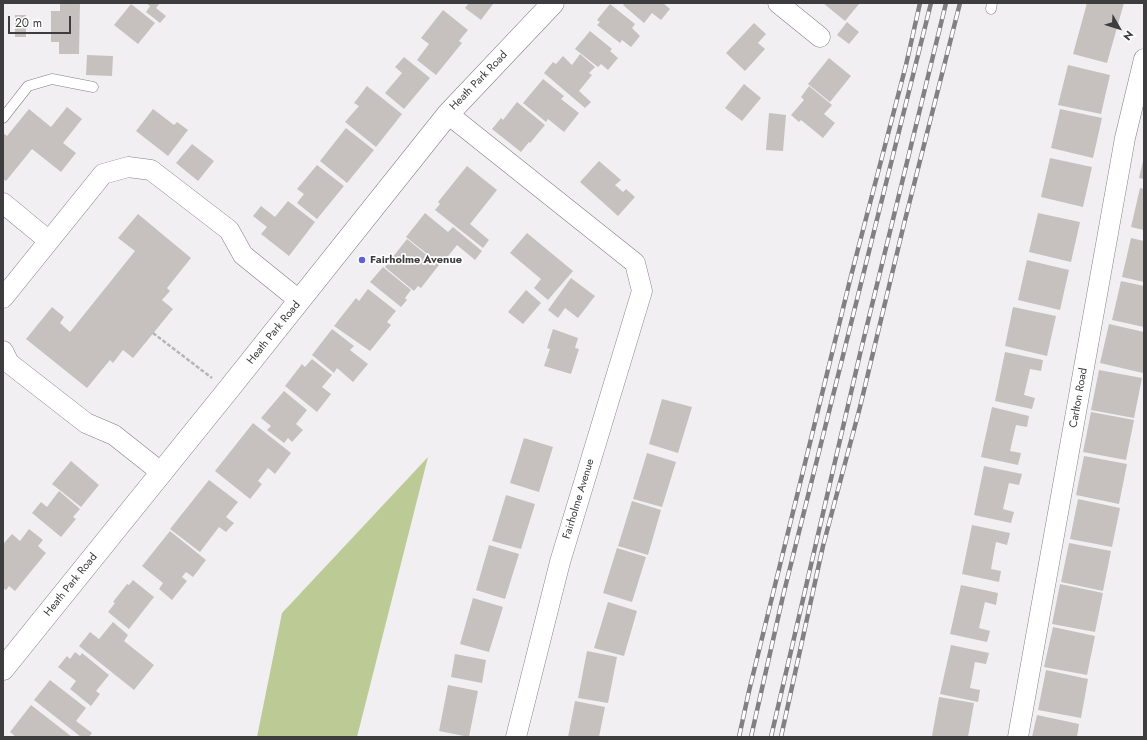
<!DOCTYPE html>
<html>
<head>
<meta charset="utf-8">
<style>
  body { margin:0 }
  #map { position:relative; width:1147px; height:740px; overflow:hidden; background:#f2eff3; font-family:Jost,sans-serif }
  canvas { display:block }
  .frame { position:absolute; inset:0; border:4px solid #3d3c3e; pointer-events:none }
  .north { position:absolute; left:1099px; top:8px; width:40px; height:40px; -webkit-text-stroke:3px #fff; paint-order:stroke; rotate:129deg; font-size:11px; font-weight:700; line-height:16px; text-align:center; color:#3d3c3e }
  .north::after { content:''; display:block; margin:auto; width:14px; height:18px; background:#3d3c3e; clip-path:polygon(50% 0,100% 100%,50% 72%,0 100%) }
  .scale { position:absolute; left:8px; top:16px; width:63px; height:18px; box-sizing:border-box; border:2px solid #3d3c3e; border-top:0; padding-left:5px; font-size:12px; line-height:14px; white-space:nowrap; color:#3d3c3e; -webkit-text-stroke:3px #fff; paint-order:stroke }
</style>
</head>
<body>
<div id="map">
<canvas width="1147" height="740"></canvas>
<div class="frame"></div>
<div class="north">N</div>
<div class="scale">20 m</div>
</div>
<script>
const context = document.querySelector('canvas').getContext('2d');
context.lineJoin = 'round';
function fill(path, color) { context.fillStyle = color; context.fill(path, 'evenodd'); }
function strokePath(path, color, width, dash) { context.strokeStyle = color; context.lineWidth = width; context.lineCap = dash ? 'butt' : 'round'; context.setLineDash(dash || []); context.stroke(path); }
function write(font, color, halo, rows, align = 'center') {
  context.font = font + ' Jost,sans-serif'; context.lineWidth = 3.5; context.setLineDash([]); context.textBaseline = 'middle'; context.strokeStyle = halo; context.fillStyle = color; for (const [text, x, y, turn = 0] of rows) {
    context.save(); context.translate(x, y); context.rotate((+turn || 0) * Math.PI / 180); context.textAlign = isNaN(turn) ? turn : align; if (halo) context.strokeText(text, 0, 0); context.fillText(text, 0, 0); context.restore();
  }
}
fill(new Path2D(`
  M428 457 357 737H257L282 613Z`), '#bccb95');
fill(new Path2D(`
  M60 3H80L79 54H59V42H51V11H60Z
  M146 3H160L156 8 166 16 160 23 146 12 150 6Z
  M469 3H491L493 4 481 20 465 8Z
  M625 3H663L670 9 661 20 652 13 644 23 623 5Z
  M823 3H857L859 4 845 21Z
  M1087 3H1124L1107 63 1073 54Z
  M131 4 155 23 138 44 114 25Z
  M610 4 635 24 632 28 640 36 631 47 622 40 620 43 597 25 600 22 597 20Z
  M443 10 468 30 459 41 462 43 436 75 417 60 429 44 421 38Z
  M15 15H26V37H15Z
  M847 22 859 32 849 44 837 35Z
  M754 23 766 34 758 43 765 49 745 71 726 53Z
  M590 31 612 49 610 51 618 58 608 70 601 64 598 67 575 49Z
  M580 54 595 67 589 73 592 75 579 91 591 102 585 108 544 73 553 62 556 64 563 56 572 65Z
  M87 55 113 56 112 76 86 75Z
  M404 57 430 78 404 109 385 93 402 73 395 67Z
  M829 58 851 76 830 102 808 84Z
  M1068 65 1110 75 1101 114 1058 105Z
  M543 79 564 96 561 99 579 113 564 132 548 119 546 122 523 103Z
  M744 84 761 98 742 121 725 108Z
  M367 86 402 114 376 147 345 122 359 106 354 103Z
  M809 86 832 105 824 114 835 123 823 138 801 120 799 122 791 115 804 100 801 97Z
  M517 102 545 125 530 143 529 142 521 152 492 129 501 118 503 120Z
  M67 107 82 119 63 143 76 153 61 172 32 149 6 181 3 179V133L7 136 29 109 51 127Z
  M153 109 174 125 177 122 188 130 168 156 136 131Z
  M1060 109 1102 118 1093 158 1051 148Z
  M769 113 786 115 783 151 766 150Z
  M346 128 374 150 347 183 320 161Z
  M192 144 214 161 198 181 176 163Z
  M1050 158 1092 167 1083 207 1041 197Z
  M599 161 621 180 615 185 623 192 626 189 635 197 618 216 580 182Z
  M1143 161H1144V179L1139 178Z
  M317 165 344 186 317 219 297 203 304 194 297 189Z
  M467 166 497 190 470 224 489 240 483 248 435 210 440 204 438 202Z
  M1140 188 1144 189V230L1131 227Z
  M288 201 315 222 289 256 261 234 267 227 253 216 261 206 275 217Z
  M425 213 448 232 453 227 482 251 475 260 457 245 441 265 406 237Z
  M1038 213 1080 222 1071 262 1029 252Z
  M138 214 191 258 167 288 170 291 162 300 173 309 133 358 123 350 113 363 110 360 87 388 26 339 52 307 64 317 60 323 70 332 135 251 118 238Z
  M527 233 573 271 548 300 534 288 541 279 510 253Z
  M1131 238 1144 241V282L1122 277Z
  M407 239 439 265 421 288 418 286 414 291 385 267Z
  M1027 260 1069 270 1060 310 1018 300Z
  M383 267 411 290 405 298 407 300 401 307 370 282Z
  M571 278 595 296 578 318 565 308 558 318 548 310Z
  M1121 281 1144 286V327L1112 320Z
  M368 289 396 311 387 322 391 325 370 351 334 326 356 298 359 301Z
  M526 290 541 303 523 324 508 312Z
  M1013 307 1056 316 1047 356 1005 346Z
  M1109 324 1144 332V367L1143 373 1100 363Z
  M332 329 354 346 350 350 368 364 353 382 337 368 334 373 312 355Z
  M553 329 578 338 575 348 579 349 571 374 544 366 550 349 547 348Z
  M1005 352 1043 360 1041 371 1030 369 1024 395 1035 398 1032 409 995 401Z
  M312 359 332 375 322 387 331 394 317 412 285 386 302 364 305 367Z
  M1099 370 1142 378 1134 418 1091 410Z
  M284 391 307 410 296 424 303 430 292 442 288 438 284 443 267 430 271 426 261 418Z
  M662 399 692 407 678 453 649 444Z
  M992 407 1029 416 1027 427 1016 425 1010 451 1021 453 1018 465 981 457Z
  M1091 412 1134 420 1126 460 1083 452Z
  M253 423 291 453 275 474 268 468 258 481 262 484 250 499 215 471Z
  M524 438 553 447 539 492 510 483Z
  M647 453 676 462 662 507 633 499Z
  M1084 456 1127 464 1119 504 1076 495Z
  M71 461 99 485 81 507 52 484Z
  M984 466 1022 474 1019 485 1009 483 1003 509 1014 512 1011 523 974 515Z
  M209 480 238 502 226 517 234 523 226 532 219 527 200 552 170 529Z
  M59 491 80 509 73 517 76 519 61 537 32 513 41 502 47 507Z
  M506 495 535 504 521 549 492 541Z
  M1078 499 1120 508 1112 547 1070 539Z
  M632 501 661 510 648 555 618 546Z
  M972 525 1010 533 1007 545 996 542 991 569 1001 571 999 582 962 574Z
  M29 529 43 540 38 546 46 553 15 591 9 586 6 590 3 588V543H4L12 534 20 541Z
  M170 531 206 560 193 577 186 572 182 577 187 581 172 600 159 589 163 583 142 566Z
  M1069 543 1111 551 1103 591 1061 582Z
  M489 545 519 554 505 599 476 590Z
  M617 548 646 557 632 602 603 593Z
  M133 580 154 597 129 629 108 612 115 603 113 602 127 584 129 585Z
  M1060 584 1103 593 1095 632 1052 624Z
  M961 585 998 593 996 605 985 602 979 628 990 631 987 642 950 634Z
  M473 598 503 607 489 652 460 644Z
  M608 602 637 611 624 656 594 648Z
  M113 622 128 635 124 641 154 665 134 690 79 646 90 632 99 639Z
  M1053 627 1095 636 1087 675 1044 667Z
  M951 645 989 653 986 664 975 662 970 688 980 690 978 702 940 694Z
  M587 651 617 657 608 703 578 698Z
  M75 652 80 656 82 653 109 675 96 691 100 694 91 706 70 689 76 681 58 667 67 656 70 659Z
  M455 654 486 660 482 683 451 677Z
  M1046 670 1088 679 1081 718 1038 710Z
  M50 680 86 708 76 721 92 733 89 737H81L34 700Z
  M448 685 478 691 469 737 439 731Z
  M939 697 974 703 968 737 932 736Z
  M575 701 605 707 599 737H568Z
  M31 705 72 737H16L10 732Z
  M1037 715 1079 724 1077 737H1032Z`), '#c6c1be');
const lane = new Path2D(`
  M991 9 992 3
  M3 118 28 86 52 79 93 87`);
const street = new Path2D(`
  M778 3 820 37
  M448 114 635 263 642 291 560 562 516 737
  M3 203 49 241
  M3 298 103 174 128 167 151 170 229 230 243 255 300 301
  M3 351 9 363 86 423 114 435 162 473
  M1018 737 1125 138 1144 59`);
const secondary = new Path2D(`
  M3 669 228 390 448 114 553 3`);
strokePath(lane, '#827f83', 11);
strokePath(street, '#827f83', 21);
strokePath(secondary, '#827f83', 23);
strokePath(new Path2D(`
  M153 333 212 378`), '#b6b4b7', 2.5, [4, 2]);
strokePath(lane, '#fff', 10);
strokePath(street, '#fff', 20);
strokePath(secondary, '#fff', 22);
const rail = new Path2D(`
  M739 737 749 691 851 276 906 65 920 3
  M751 737 783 596 931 3
  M771 737 860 354 946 3
  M781 737 823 546 860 407 904 224 960 3`);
strokePath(rail, '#828083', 4.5);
strokePath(rail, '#fff', 3, [9]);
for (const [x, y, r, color] of [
  [362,260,4,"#5f5fd7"]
]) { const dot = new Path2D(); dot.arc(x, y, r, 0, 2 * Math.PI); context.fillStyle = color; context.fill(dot); strokePath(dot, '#fff', 1.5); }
write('11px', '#3d3c3e', '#fff', [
  ["Heath Park Road",479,81,-46],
  ["Heath Park Road",274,333,-51],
  ["Carlton Road",1079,398,-80],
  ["Fairholme Avenue",579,499,-73],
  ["Heath Park Road",71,585,-51]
]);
write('bold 11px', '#3d3c3e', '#fff', [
  ["Fairholme Avenue",370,260]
], 'left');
</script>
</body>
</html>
